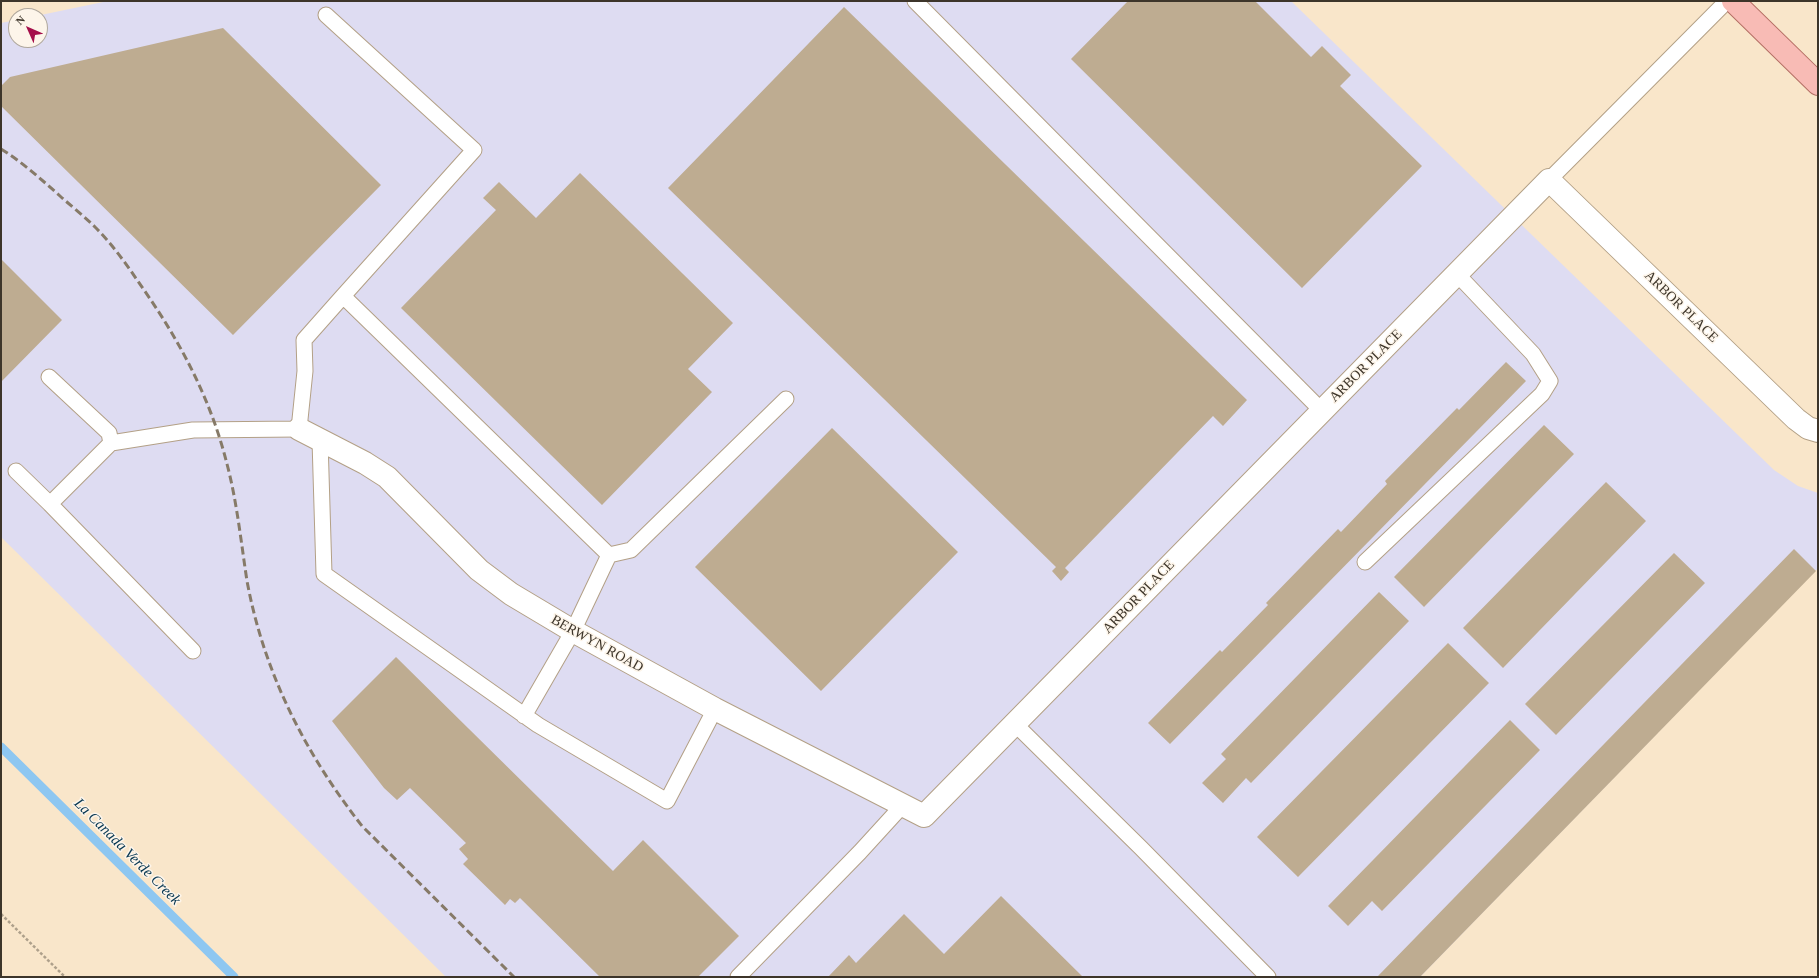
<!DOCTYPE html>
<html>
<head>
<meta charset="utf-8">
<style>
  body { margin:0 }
  #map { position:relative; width:1819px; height:978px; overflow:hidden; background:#f9e6ca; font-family:Georgia,serif }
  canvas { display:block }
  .frame { position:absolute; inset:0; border:2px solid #3d352a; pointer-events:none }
  .north { position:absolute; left:8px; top:8px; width:40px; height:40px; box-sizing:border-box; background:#fdf5ea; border:1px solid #b0a89d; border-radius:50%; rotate:315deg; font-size:11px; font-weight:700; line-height:16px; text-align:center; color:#3d352a }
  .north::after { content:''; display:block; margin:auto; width:14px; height:18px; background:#a50f4a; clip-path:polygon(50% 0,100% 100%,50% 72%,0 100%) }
</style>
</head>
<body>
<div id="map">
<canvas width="1819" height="978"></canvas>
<div class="frame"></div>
<div class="north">N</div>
</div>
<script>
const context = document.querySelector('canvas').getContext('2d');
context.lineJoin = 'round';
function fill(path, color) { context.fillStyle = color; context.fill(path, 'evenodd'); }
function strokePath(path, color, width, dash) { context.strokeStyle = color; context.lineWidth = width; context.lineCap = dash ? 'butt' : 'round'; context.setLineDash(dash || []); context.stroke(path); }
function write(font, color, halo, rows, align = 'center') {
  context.font = font + ' Georgia,serif'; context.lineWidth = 3; context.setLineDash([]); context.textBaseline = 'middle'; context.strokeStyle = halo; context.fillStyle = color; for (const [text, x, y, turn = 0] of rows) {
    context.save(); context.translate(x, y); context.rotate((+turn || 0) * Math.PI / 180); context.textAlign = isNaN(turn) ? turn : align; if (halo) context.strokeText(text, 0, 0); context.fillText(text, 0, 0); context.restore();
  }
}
fill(new Path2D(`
  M108 1H1291L1774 470 1798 486 1818 493V568L1420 977H446L1 537V23L16 20V40H40V16H36Z`), '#dedcf2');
strokePath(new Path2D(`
  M1 747 234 977`), '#8ec7f1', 9);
fill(new Path2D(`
  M1128 1H1255L1311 57 1322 46 1351 75 1340 86 1422 166 1302 288 1071 59Z
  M844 7 1247 400 1223 426 1213 416 1065 568 1069 572 1061 581 1052 571 1056 567 668 188Z
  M223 28 381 185 233 335 1 106V86L10 77Z
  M580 173 733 323 688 369 712 392 602 505 401 308 496 210 483 198 499 182 536 218Z
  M1 259 62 320 1 382Z
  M1506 362 1526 381 1170 744 1148 723 1220 650 1222 652 1268 605 1266 603 1338 529 1341 532 1387 484 1385 481 1457 408 1459 410Z
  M1544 425 1574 454 1424 607 1394 577Z
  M832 428 958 552 821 691 695 567Z
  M1606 482 1646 521 1503 668 1463 628Z
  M1794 549 1816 571 1420 977H1380L1378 976Z
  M1674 553 1705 583 1556 735 1525 704Z
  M1379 592 1409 621 1251 783 1246 778 1223 803 1202 783 1226 759 1221 754Z
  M1448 643 1489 683 1298 877 1257 837Z
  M396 657 613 871 643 840 739 936 698 977H600L520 898 515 903 510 899 505 905 463 864 468 859 459 849 466 843 410 788 397 800 384 788 332 721Z
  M1510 720 1540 750 1382 911 1372 901 1348 926 1328 906Z
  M1001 896 1083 977H828L849 955 856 963 904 914 944 954Z`), '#beac91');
const service = new Path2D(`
  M915 1 1322 411
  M326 15 474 150 343 296 609 555 573 631 524 716
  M1549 180 1727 1
  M49 377 109 433 111 443 193 430 299 429 305 371 304 340 343 296
  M320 440 324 574 538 725 667 801 715 709
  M111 443 50 504 193 651
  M16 471 50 504
  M609 555 631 550 786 399
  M1365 562 1542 394 1550 381 1533 354 1457 274
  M1015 724 1141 848 1268 977
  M738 977 860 852 902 806`);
const minor = new Path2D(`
  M299 429 365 463 387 477 479 570 511 594 573 631 715 709 924 816 1549 180 1796 419 1808 428 1818 431`);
const primary = new Path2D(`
  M1733 1 1818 84`);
strokePath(service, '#b3a086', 17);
strokePath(minor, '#b3a086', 24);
strokePath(primary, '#b46f64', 24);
strokePath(new Path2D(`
  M1 914 65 977`), '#aea08b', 2.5, [3, 2]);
strokePath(service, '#fff', 15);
strokePath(minor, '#fff', 22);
strokePath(primary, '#f8bbb5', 22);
strokePath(new Path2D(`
  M1 149C22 162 41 179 60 196 71 206 84 216 95 227 114 246 129 268 144 290 181 343 211 400 227 464 237 502 241 542 247 581 264 673 305 753 362 826L514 977`), '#867a68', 3, [8, 4]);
write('14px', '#3d352a', '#fdf5ea', [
  ["ARBOR PLACE",1681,307,44],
  ["ARBOR PLACE",1366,366,-45],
  ["ARBOR PLACE",1139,597,-46],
  ["BERWYN ROAD",597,644,29]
]);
write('italic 15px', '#063651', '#fdf5ea', [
  ["La Canada Verde Creek",127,852,45]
]);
</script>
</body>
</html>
